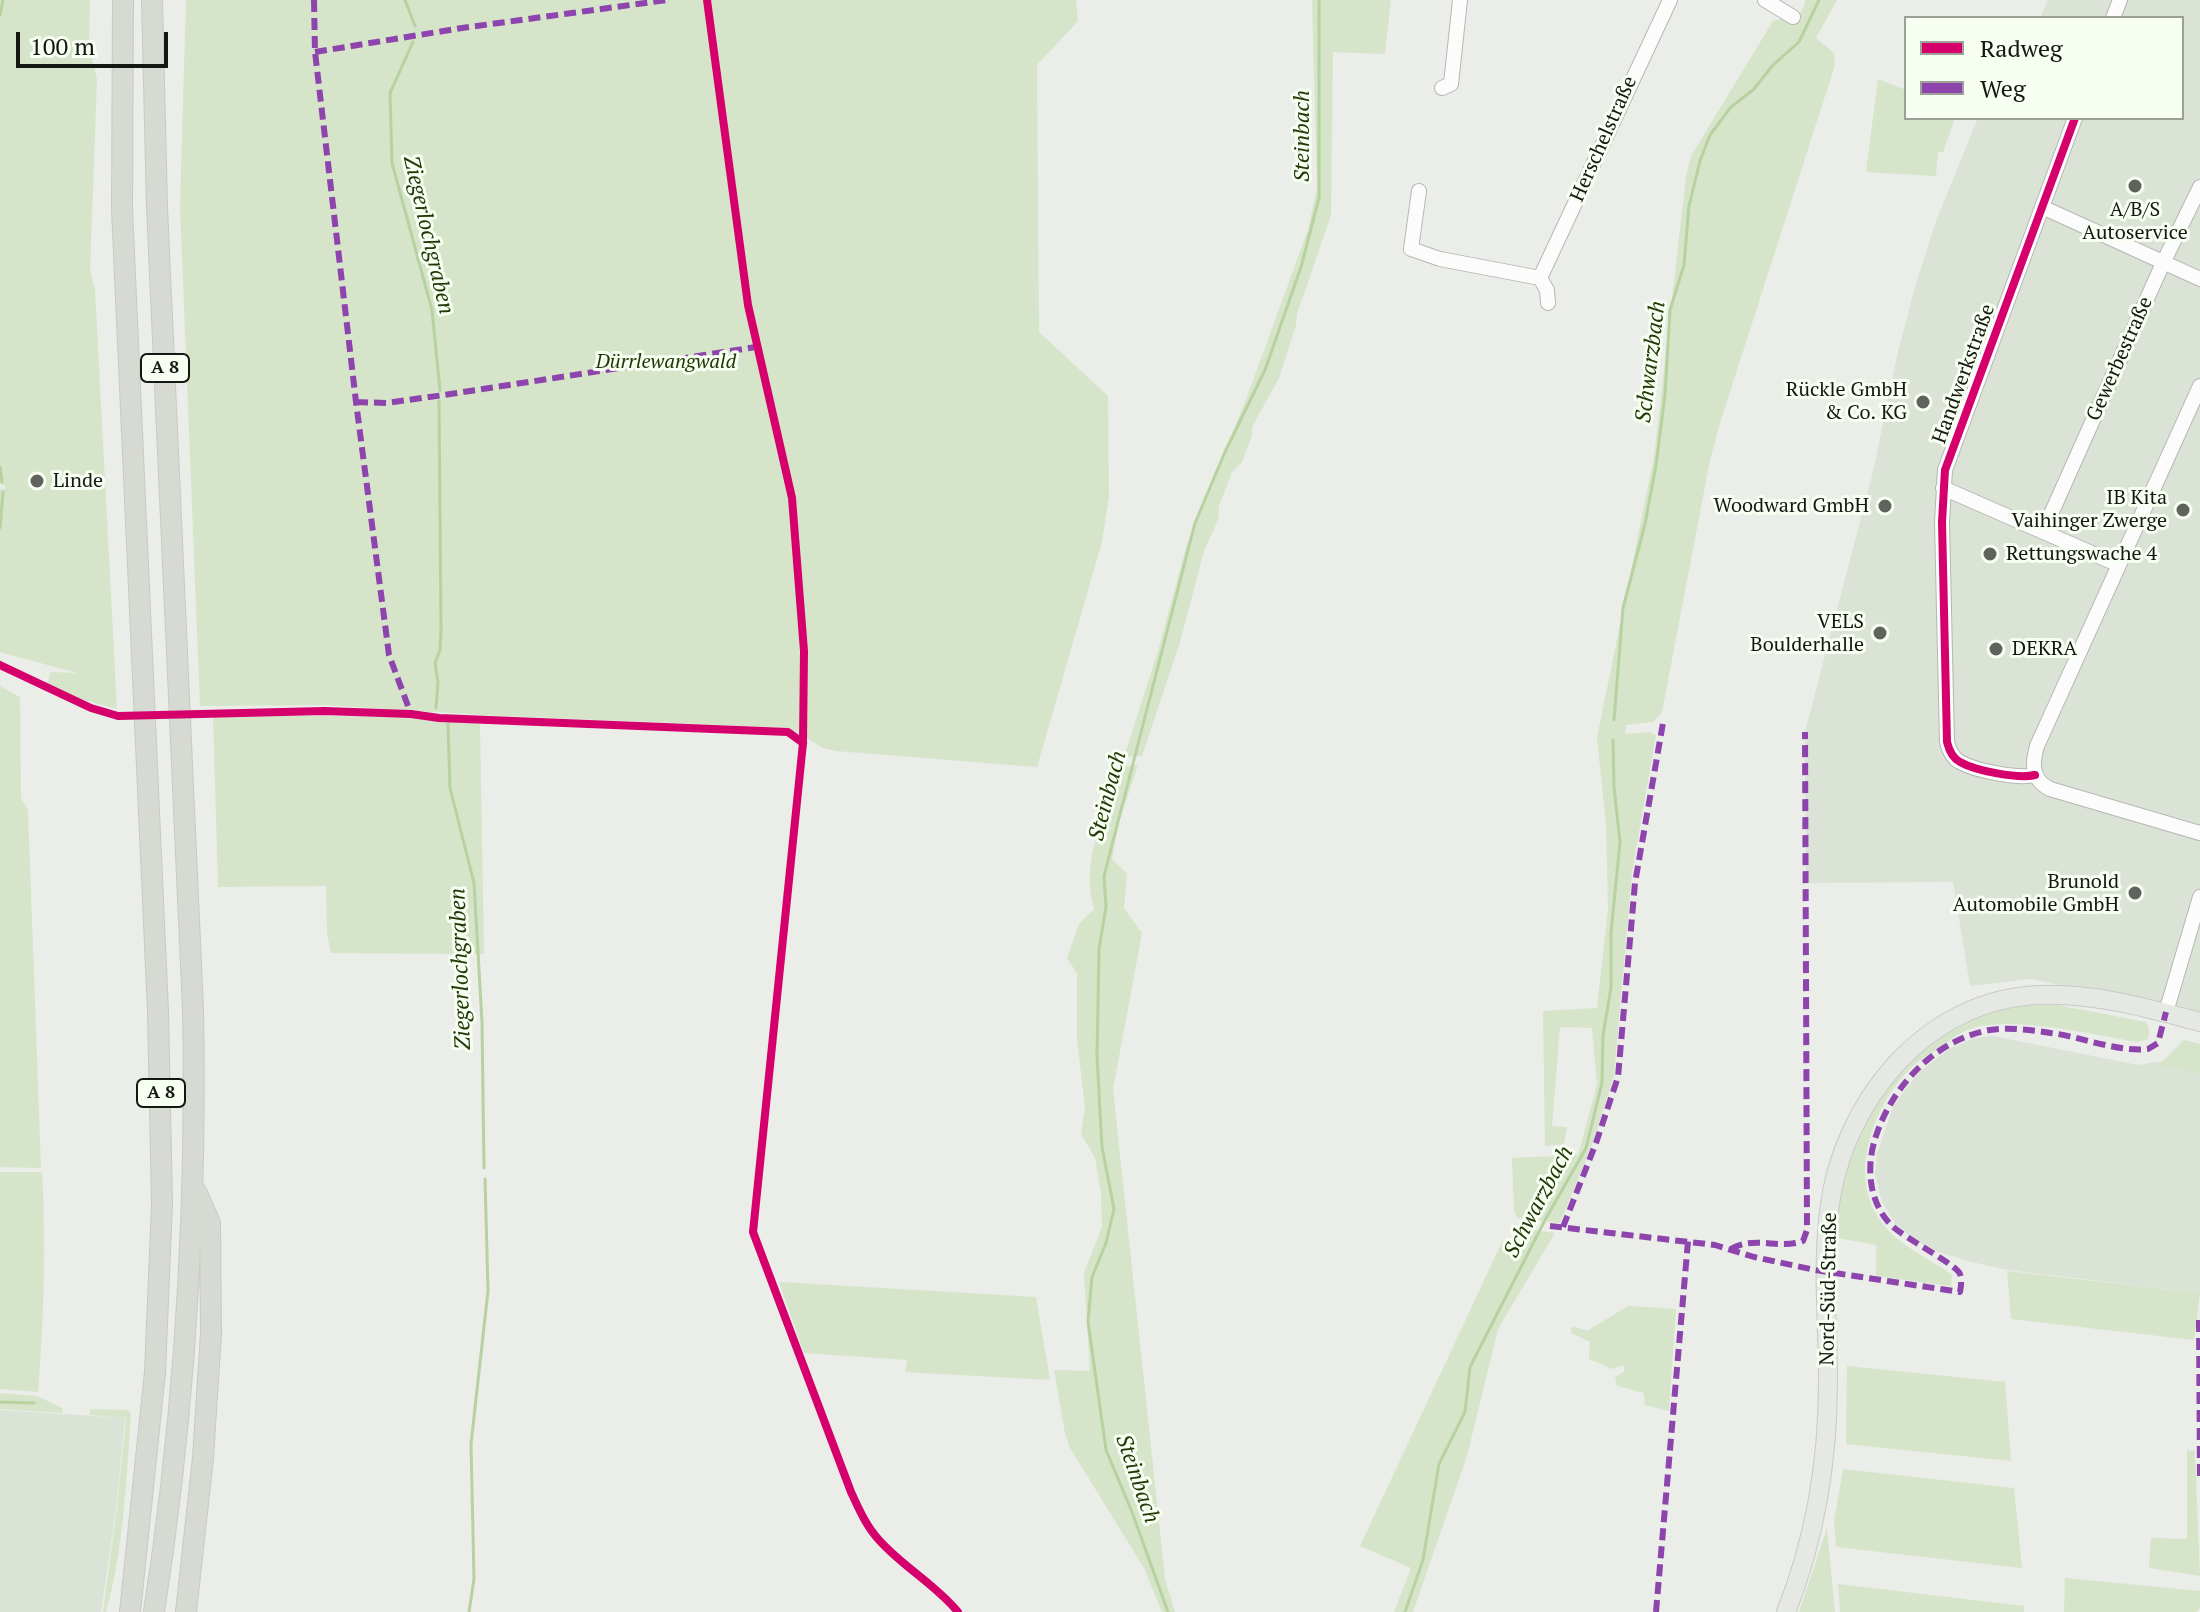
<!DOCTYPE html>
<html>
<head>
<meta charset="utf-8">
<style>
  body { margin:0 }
  #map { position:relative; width:2200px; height:1612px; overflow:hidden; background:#eaede8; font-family:"PT Serif",serif }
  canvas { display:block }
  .legend { position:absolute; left:1904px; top:16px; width:280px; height:104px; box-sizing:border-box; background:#f7fef2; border:2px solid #9da299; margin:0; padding:10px 14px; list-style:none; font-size:24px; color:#151713 }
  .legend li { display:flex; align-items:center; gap:16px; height:40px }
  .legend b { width:40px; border:2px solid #9da299 }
  .scale { position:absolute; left:16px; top:32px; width:152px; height:36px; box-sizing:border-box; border:4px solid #151713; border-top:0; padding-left:10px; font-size:24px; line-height:28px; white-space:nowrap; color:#151713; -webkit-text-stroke:6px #f7fef2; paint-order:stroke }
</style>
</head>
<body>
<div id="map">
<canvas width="2200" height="1612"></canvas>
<ul class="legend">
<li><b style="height:10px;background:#d6006c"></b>Radweg</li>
<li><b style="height:10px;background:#8e44ad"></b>Weg</li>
</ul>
<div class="scale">100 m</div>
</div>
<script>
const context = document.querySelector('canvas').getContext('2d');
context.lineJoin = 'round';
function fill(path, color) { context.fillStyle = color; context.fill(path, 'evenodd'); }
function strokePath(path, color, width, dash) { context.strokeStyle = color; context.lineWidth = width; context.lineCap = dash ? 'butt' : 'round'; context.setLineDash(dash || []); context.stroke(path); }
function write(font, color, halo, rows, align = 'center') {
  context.font = font + ' "PT Serif",serif'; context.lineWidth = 6; context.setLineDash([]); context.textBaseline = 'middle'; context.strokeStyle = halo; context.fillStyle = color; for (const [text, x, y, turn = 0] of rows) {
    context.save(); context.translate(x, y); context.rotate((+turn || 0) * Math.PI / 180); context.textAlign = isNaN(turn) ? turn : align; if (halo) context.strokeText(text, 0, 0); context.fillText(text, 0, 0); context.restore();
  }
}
fill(new Path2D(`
  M2048 0H2200V1021L2099 993 2031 979 1970 986 1953 882 1806 883 1805 732 1873 472 1897 356 1915 287 1936 221 1978 118H2182V18H2040Z
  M1993 1036 2138 1065 2157 1062 2200 1064V1293L2008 1270 1972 1262 1932 1250 1912 1238 1895 1223 1882 1202 1875 1175 1877 1153 1894 1105 1919 1072 1949 1049 1974 1038Z
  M0 1410 125 1418 116 1509 101 1612H0Z`), '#dbe2d6');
fill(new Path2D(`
  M0 0H90L89 45 97 80 90 270 95 290 117 709 74 697 47 684 51 672 77 673 0 652V489H5V485L0 484Z
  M186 0H1076L1078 21 1037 65 1039 332 1108 396 1109 496 1102 542 1037 767 836 751 823 748 790 728 482 715 325 705 200 706 180 206Z
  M1312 0H1391L1385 54 1333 52 1331 215 1297 314 1296 325 1279 378 1252 427V436L1242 462 1232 472 1219 506 1218 520 1204 551 1180 642 1142 756 1124 757 1158 651 1187 544 1247 397 1308 230 1317 188Z
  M1806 0H1837L1816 38 1834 53 1835 65 1720 423 1710 460 1662 712 1653 722 1626 725 1625 734 1649 732 1656 735 1632 873 1614 1076 1593 1142 1560 1223 1518 1218 1514 1213 1512 1158 1578 1155 1597 1085 1592 1028 1560 1027 1552 1126 1567 1127 1564 1144 1545 1146 1543 1011 1597 1008 1608 910 1606 824 1597 738 1654 457 1686 177 1691 156 1773 21 1801 12Z
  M1878 79 1906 90V118H1955L1943 152H1938L1936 176 1866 172Z
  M0 686 20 697 21 798 28 810 41 1168 0 1167Z
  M213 715 410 717 480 724 484 954 331 953 327 934 326 886 218 887Z
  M1138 765 1119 822 1112 859 1127 874 1124 908 1142 933 1113 1089 1165 1579 1175 1612H1162L1144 1568 1070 1448 1065 1433 1054 1370 1090 1371 1084 1273 1102 1227 1101 1193 1095 1158 1081 1134 1085 1108 1077 1039V973L1067 958 1079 924 1094 909C1080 860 1105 813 1120 767Z
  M2052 1004 2146 1022 2150 1032 2147 1040 2136 1042C2094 1035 2014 1016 1973 1028 1962 1031 1951 1039 1942 1046 1932 1053 1920 1059 1912 1067 1877 1100 1851 1165 1874 1210 1890 1243 1925 1255 1952 1275L1951 1286 1876 1276V1245L1833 1237 1838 1179 1854 1135 1904 1060 1964 1021 2007 1006Z
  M2184 1040 2200 1044V1074L2159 1065Z
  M0 1172H42C46 1247 44 1318 38 1392L0 1389Z
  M1534 1230 1555 1233 1498 1329 1467 1456 1413 1612H1394L1411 1568 1360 1546 1502 1242 1526 1247Z
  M2007 1271 2200 1293 2194 1340 2011 1319Z
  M779 1282 1036 1297 1050 1380 905 1372 907 1360 804 1353Z
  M1628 1306 1676 1309 1669 1411 1645 1405 1644 1393 1617 1386 1615 1377 1625 1371 1623 1365 1613 1369 1589 1359 1590 1342 1571 1333 1572 1326 1587 1331Z
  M1847 1366 2005 1382 2011 1461 1846 1444Z
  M0 1393 37 1396 62 1408 63 1413 0 1409Z
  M90 1409 128 1410 131 1415C126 1480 124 1549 106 1612H103L117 1508 126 1418 90 1415Z
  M2187 1450 2195 1451 2200 1576 2149 1568 2151 1538 2187 1539Z
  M1843 1469 2014 1488 2022 1568 1836 1547 1834 1522Z
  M1827 1528 1835 1612H1799Z
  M2065 1578 2200 1591V1608L2196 1612H2064Z
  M1838 1584 2024 1606V1612H1840Z`), '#d6e4ca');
strokePath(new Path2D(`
  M405 0 415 26
  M0 15 3 0
  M413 42 390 93 392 163 432 310 440 391
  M0 467 2 482
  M0 528 3 492
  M436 708 438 682 435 663 440 650 441 629 439 401
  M1614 720 1623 608 1645 524 1656 465 1665 395 1670 310 1684 265 1689 206 1700 161 1710 135 1731 107 1753 90 1773 65 1799 42 1819 0
  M448 724 450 788 474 883 482 1022 484 1168
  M0 1402 34 1403
  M469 1612 474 1579 471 1444 488 1291 485 1179
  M1168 1612 1132 1512 1106 1450 1088 1322 1092 1277 1106 1243 1114 1209 1102 1147 1097 1056 1099 949 1106 907 1104 876 1195 523 1225 452 1265 370 1301 267 1319 198V0
  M1405 1612 1423 1560 1439 1464 1465 1412 1470 1367 1545 1220 1586 1148 1602 1083 1603 1035 1611 988V933L1620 842 1614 787 1613 740`), '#b7d2a0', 3);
const minor = new Path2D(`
  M1765 0 1793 17
  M2113 18 2120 0
  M1442 88 1451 84 1460 0
  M1419 191 1411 249 1440 259 1540 278
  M2042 207 2200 279
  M1540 278 1670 0
  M1540 278 1547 290 1548 303
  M2200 386 2037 746C2032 764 2031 779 2050 789L2200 833
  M1943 488 2119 565
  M2043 532 2163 263 2200 187
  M2035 775C2018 779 1976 771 1960 762 1952 758 1949 750 1947 742L1942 522 1945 470 2075 118
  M2166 1012 2200 897`);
const major = new Path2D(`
  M1786 1612C1816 1537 1828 1461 1828 1381 1828 1324 1822 1268 1829 1211 1841 1104 1925 999 2039 995 2095 993 2147 1008 2200 1022`);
const highway = new Path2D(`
  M123 0 122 209 158 1012 162 1204 155 1372 130 1612
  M152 0 157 207 193 1009C197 1210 185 1413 154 1612
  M186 1612 203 1458 211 1333 210 1223 197 1193`);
strokePath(minor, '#b5b7b3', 16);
strokePath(major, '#c9cac8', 20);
strokePath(highway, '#c9cac8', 22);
strokePath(minor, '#fcfcfc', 14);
strokePath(major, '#e5e8e3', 18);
strokePath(highway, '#d6dad2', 20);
strokePath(new Path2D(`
  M314 0 315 52 356 402 389 655 411 714
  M315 52 462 28 667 0
  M356 402 386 403 444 395 756 347
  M1550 1226 1715 1245 1754 1257 1815 1270 1960 1292C1961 1287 1962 1280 1960 1274 1956 1264 1904 1238 1891 1225 1867 1200 1866 1163 1877 1133 1894 1084 1937 1039 1990 1030 2009 1027 2032 1030 2051 1033 2082 1037 2116 1052 2148 1049L2158 1043 2166 1012
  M1563 1227 1596 1143 1618 1077 1635 883 1663 723
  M1731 1249C1755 1235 1779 1250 1803 1241L1807 1230 1805 732
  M2199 1320 2200 1477
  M1656 1612 1688 1241`), '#8e44ad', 6, [12, 6]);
strokePath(new Path2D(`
  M707 0 748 305 792 498 804 651 803 743 753 1232 851 1492C859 1509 866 1526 879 1540 903 1567 935 1584 958 1612
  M0 665 91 708 118 716 324 711 411 714 439 718 788 732 803 743
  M2035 775C2018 779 1976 771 1960 762 1952 758 1949 750 1947 742L1942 522 1945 470 2075 118`), '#d6006c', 8);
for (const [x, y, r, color] of [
  [2135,186,8,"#60625e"],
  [1923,402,8,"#60625e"],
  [37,481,8,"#60625e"],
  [1885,506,8,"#60625e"],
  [2183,510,8,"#60625e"],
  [1990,554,8,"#60625e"],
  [1880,633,8,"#60625e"],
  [1996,649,8,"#60625e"],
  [2135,893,8,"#60625e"]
]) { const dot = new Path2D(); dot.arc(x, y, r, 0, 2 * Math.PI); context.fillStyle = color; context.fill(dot); strokePath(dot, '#f7fef2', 3); }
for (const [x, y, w] of [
  [165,368,48],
  [161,1093,48]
]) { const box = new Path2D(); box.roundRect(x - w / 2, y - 14, w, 28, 6); context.fillStyle = '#f7fef2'; context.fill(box); strokePath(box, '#151713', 2); }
write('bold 18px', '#151713', null, [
  ["A 8",165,368],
  ["A 8",161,1093]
]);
write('20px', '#151713', '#f7fef2', [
  ["Herschelstraße",1604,139,-66],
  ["Gewerbestraße",2120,359,-66],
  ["Handwerkstraße",1964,374,-70],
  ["Nord-Süd-Straße",1829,1289,-89]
]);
write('20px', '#151713', '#f7fef2', [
  ["A/B/S",2135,210,"center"],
  ["Autoservice",2135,233,"center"],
  ["Rückle GmbH",1907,390],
  ["& Co. KG",1907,413],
  ["Linde",53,481,"left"],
  ["IB Kita",2167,498],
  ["Vaihinger Zwerge",2167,521],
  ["Woodward GmbH",1869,506],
  ["Rettungswache 4",2006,554,"left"],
  ["VELS",1864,622],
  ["Boulderhalle",1864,645],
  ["DEKRA",2012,649,"left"],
  ["Brunold",2119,882],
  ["Automobile GmbH",2119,905]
], 'right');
write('italic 20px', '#1f3603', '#f7fef2', [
  ["Dürrlewangwald",666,362]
]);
write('italic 22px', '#223906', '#f7fef2', [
  ["Steinbach",1303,136,-90],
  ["Ziegerlochgraben",428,235,77],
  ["Schwarzbach",1651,362,-83],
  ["Steinbach",1108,796,-75],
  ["Ziegerlochgraben",461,969,-92],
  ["Schwarzbach",1539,1202,-62],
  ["Steinbach",1137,1479,71]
]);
</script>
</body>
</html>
